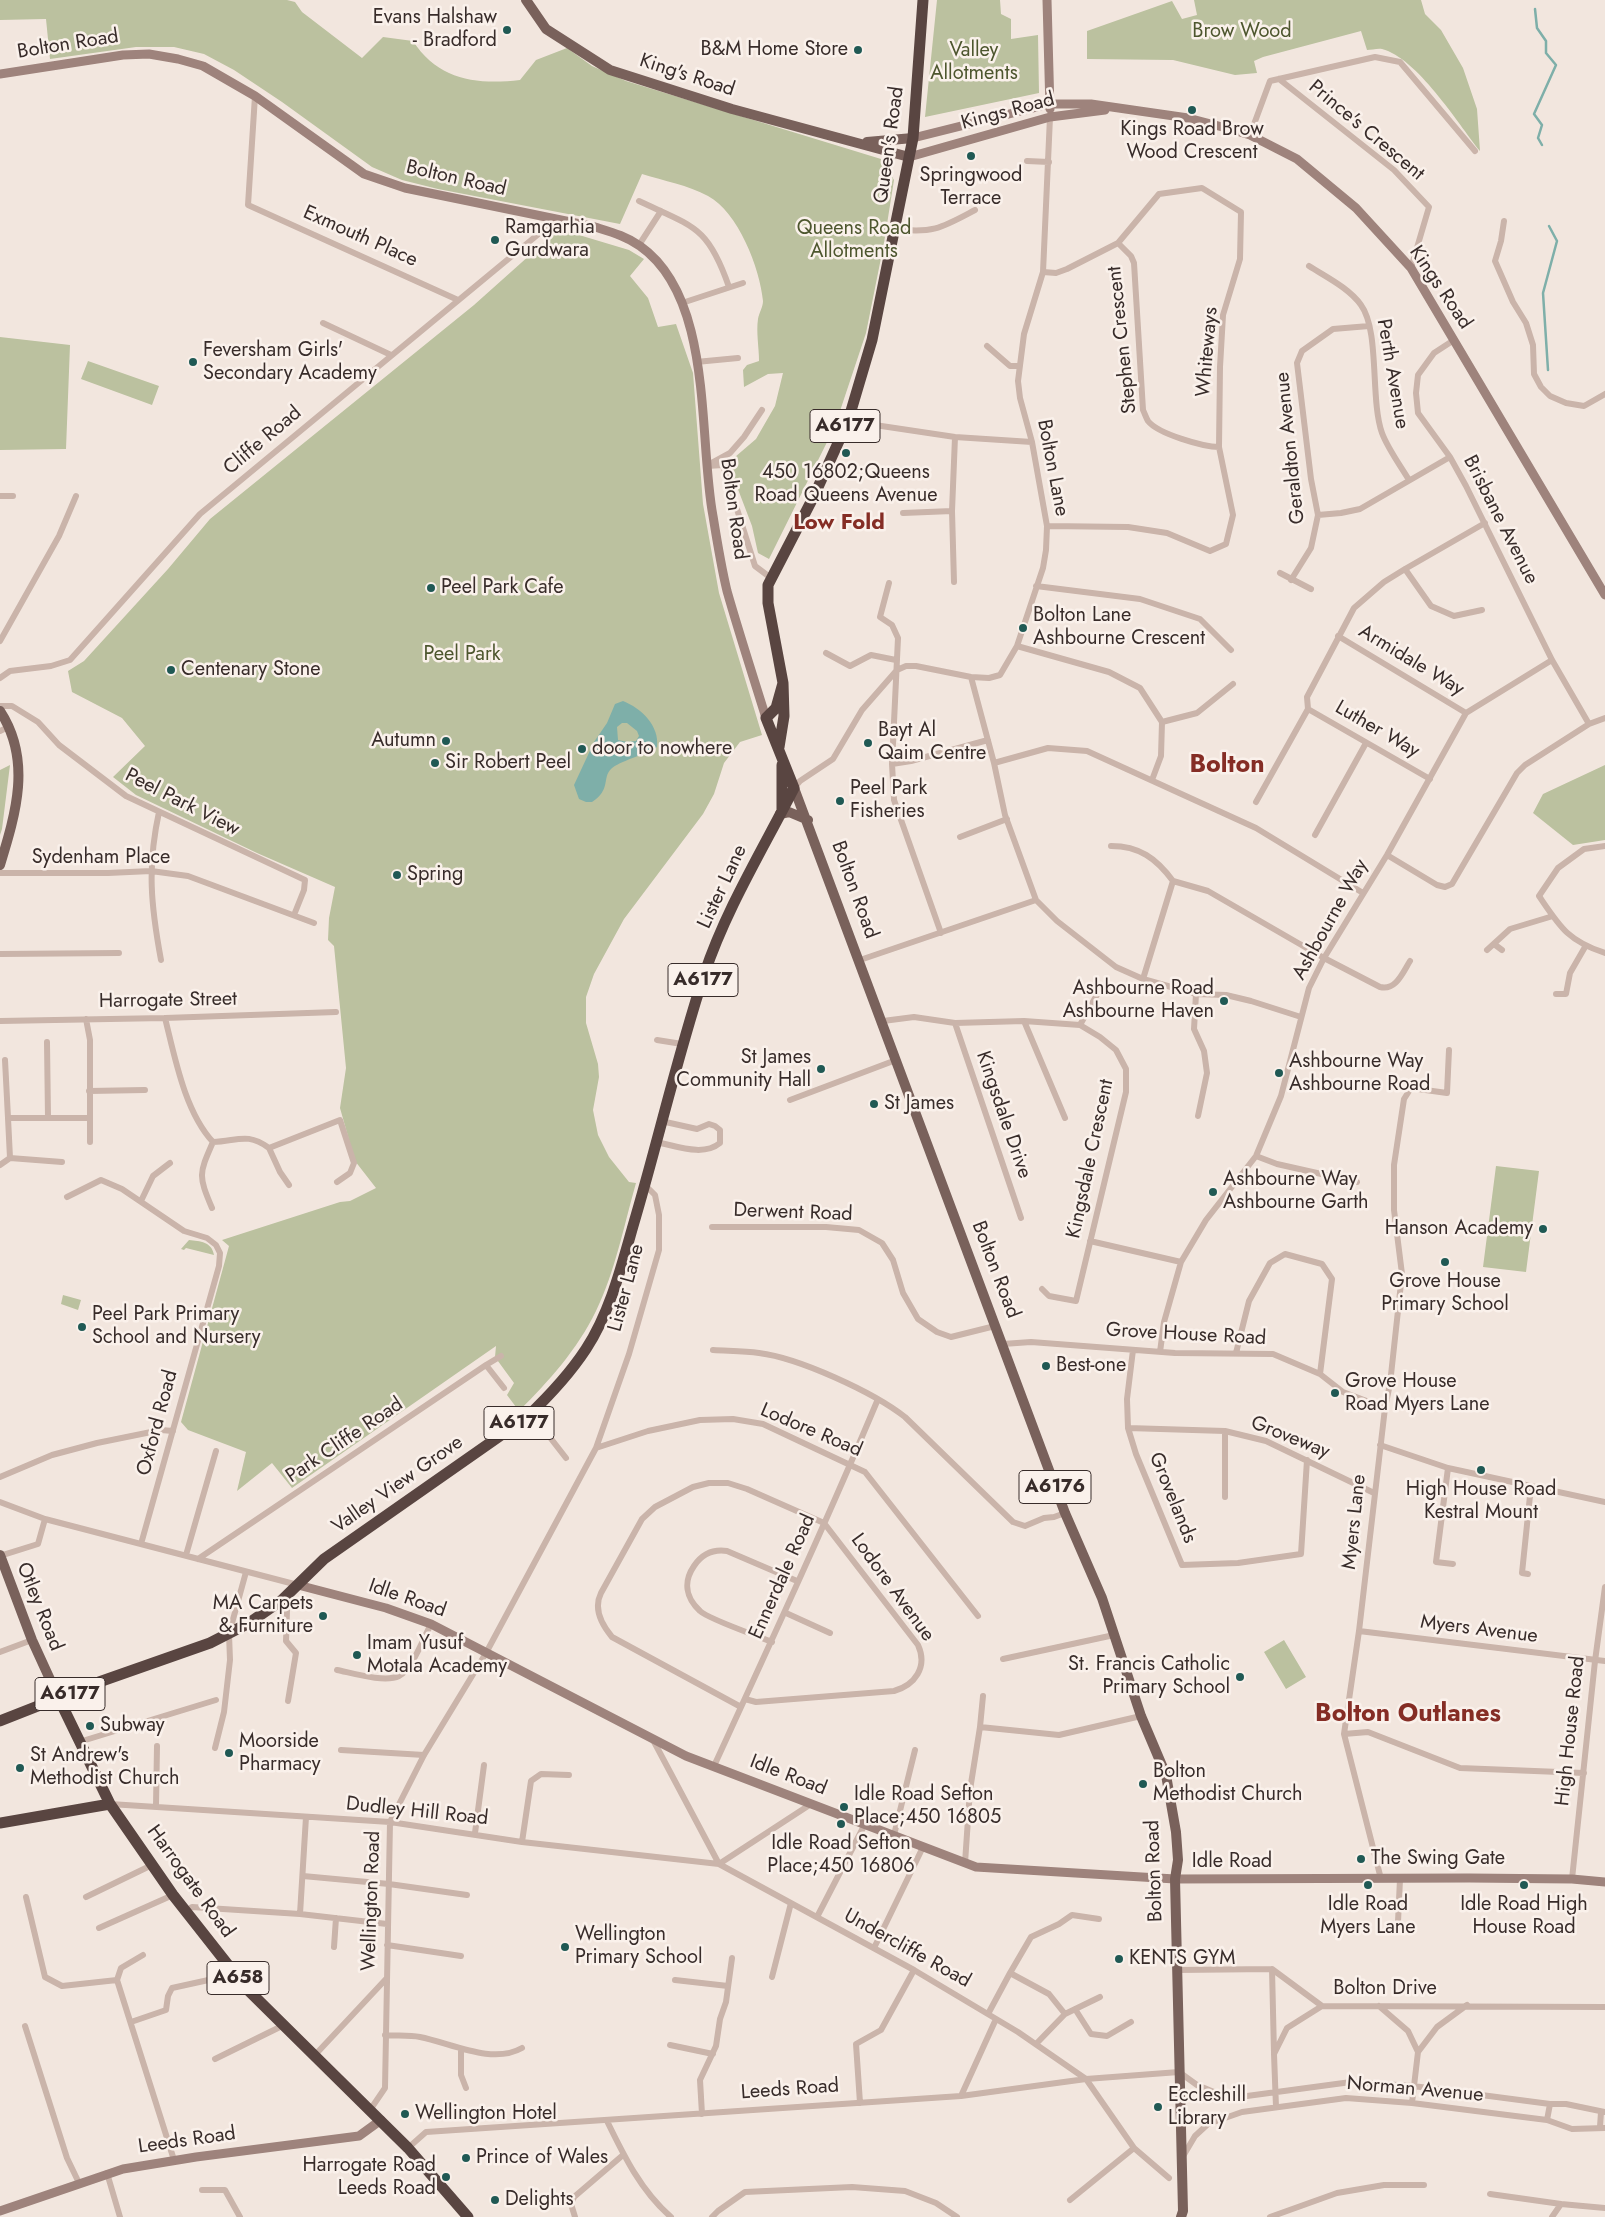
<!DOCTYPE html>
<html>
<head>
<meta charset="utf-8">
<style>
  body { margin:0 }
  canvas { display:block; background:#f2e6de }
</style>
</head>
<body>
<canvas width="1605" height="2217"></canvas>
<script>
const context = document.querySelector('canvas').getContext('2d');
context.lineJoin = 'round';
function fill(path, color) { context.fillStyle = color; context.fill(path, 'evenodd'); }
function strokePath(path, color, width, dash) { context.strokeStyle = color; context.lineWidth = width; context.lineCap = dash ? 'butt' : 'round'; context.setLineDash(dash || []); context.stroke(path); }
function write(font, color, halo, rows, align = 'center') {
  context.font = font + ' Jost,sans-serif'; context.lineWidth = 5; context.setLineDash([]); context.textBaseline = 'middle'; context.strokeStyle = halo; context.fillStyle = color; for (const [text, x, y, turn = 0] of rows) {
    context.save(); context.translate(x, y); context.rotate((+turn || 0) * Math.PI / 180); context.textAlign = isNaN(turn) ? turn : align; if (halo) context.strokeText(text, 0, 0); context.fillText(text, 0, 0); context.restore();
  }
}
fill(new Path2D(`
  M0 0H287L295 2 302 12 362 58 383 37 413 41C438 80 477 85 520 80L536 60 567 48 592 66 626 81 881 159 894 180 884 243 866 333 835 426 769 559 758 553 752 526 728 463 756 439 775 406 783 373 768 374 744 387 743 370 747 365 759 361C759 348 756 332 758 319 759 313 763 307 763 301 760 268 738 212 708 196 688 185 664 181 642 174L620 224 438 189 402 180 372 167 282 102 234 70 204 54 174 47H136L50 59 46 19 0 20Z
  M937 0H1000L1001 14 1011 19V39L1038 35 1039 93 925 117Z
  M1194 0H1421L1425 14 1441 30 1463 68 1477 109 1480 151C1457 122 1417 58 1382 49 1378 48 1371 50 1367 50L1361 31 1263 57 1254 61 1257 73 1235 75 1173 60 1087 59V31L1172 1 1182 19 1197 15Z
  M559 229 629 250 644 259 630 276 648 298 658 327 676 324 693 373 703 504 719 593 762 735 740 742 724 763 714 794 703 814 624 919 594 974 586 997V1023L598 1064 599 1077 593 1110 598 1135 609 1157 629 1182 636 1183C624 1225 615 1272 596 1311 577 1350 549 1381 519 1411L507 1395 514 1383 495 1357 496 1346 292 1488 272 1463 237 1491 246 1452 188 1430 181 1422 229 1246 222 1240 340 1202 350 1201 376 1188 355 1161 340 1108 346 1068 334 946 328 940 329 918 335 887 257 853 136 795 113 777 145 746 122 718 72 692 68 671 84 661 168 569 210 519 474 305Z
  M0 337 70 345 66 449 0 450Z
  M88 361 159 386 152 405 81 379Z
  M10 765 2 829 0 835V770Z
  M1605 765V840L1573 845 1533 813 1543 794Z
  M1496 1166 1539 1171 1526 1272 1483 1267Z
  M189 1240C200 1241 212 1242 214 1255L186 1248 184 1250 181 1249Z
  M63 1295 81 1300 78 1310 61 1304Z
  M1284 1640 1306 1677 1286 1689 1264 1652Z`), '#bbc19f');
fill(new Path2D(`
  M623 701C641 708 660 726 657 747 645 755 619 761 611 769 602 778 611 790 592 802H586L579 799 574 785 594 742 607 723 615 704ZM622 723H627L637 731 639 736 636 741 627 742 618 740 617 727Z`), '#7eafa9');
strokePath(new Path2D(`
  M1535 9 1537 28 1546 41V53L1556 65 1534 114 1542 125 1538 138 1542 145
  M1548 370 1543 293 1557 241 1549 226`), '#7eafa9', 2.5);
strokePath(new Path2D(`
  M1279 79 1394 170 1429 207 1411 268
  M255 96 248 205 458 300
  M1250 135 1270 81 1375 57 1400 62 1475 151
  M1027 161 1049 162
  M639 201C694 227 708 226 729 287
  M1504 221 1501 241 1495 261 1513 302 1526 323 1533 345 1534 374 1541 387 1550 396 1566 403 1584 406 1605 394
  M896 229C933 234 943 227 975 210
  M1118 243 1131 256 1134 263 1143 410C1145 414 1146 418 1148 421 1158 434 1204 447 1219 447
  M639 245 661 211
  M1309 266C1326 277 1349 288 1361 305 1380 331 1370 400 1382 433 1388 449 1400 465 1409 480
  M1043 272 1056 273 1067 269 1118 243 1159 194 1202 188 1241 212 1240 259 1223 315 1220 367 1219 447 1233 515 1226 544 1210 551 1167 533 1128 527 1047 526
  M682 303 743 283
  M323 323 391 355
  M1454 340 1434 353 1418 375 1416 393 1418 413 1450 457 1466 486 1552 660 1589 724
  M987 346 1010 366H1019
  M696 362 738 358
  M848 421 955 437 1032 442
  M708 465 730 453 744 437 762 410
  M707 466 723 465 755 566 771 578
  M0 496H13
  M903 513 952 511
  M1318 515 1341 513 1360 509 1450 457
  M1405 569 1431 606 1454 616 1482 610
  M1280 573 1311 589
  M1291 580 1311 548 1318 515 1311 479 1297 363 1302 351 1333 329 1369 326
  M954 582 952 511 955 437
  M889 583 880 617 892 625 898 638 892 764 894 800 941 933
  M1036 586 1140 599 1200 619 1231 650
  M1338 636 1466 713
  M0 641 59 536 76 496
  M1017 646 1109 672 1140 688 1162 722 1161 756 1152 780
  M826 653 850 666 871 655 896 660
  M971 677 994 763 1005 815 1036 900 1057 921 1116 967 1143 979 1196 994 1226 995 1251 1001 1301 1017
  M0 678 10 671 51 666 70 660 200 514 547 227 551 219
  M0 706H12L38 722 59 745 126 796 305 880 304 890 294 915
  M1308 709 1307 697 1354 608 1384 582 1405 569 1485 523
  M1308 709 1430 779
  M1162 722 1197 713 1233 684
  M0 731 10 726
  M994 763 1048 748 1087 751 1256 828 1363 893
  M892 764 911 761 988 740
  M794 788 800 781 833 759 862 710 897 670 906 666H916L971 677 989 678 1000 675 1017 646 1043 568 1046 550 1047 526 1032 442 1020 398 1018 381 1024 334 1043 272 1050 117
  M1256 802 1308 709
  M159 812C147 867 151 906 161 960
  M1315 835 1366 743
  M960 837 1007 819
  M1111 846C1139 846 1156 858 1173 881
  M1605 846 1584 849 1558 868 1539 896C1560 927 1568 941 1605 953
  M1387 855 1437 885 1445 887 1452 884 1517 773 1525 765 1589 724 1605 718
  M0 873H108L151 871 188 876 314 923
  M1494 944 1502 950
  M1487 950 1510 929 1553 916
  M0 954 119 953
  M860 960 1036 900
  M1143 979 1173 881 1208 891 1324 958 1380 987C1396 991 1403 972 1410 961
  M1196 994 1194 1029 1204 1051 1207 1073 1198 1116
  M1556 994H1566L1570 973 1585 947
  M165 1018C175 1058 185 1112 213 1142 238 1141 247 1132 269 1148
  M86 1019 90 1040V1142
  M0 1021 165 1018 336 1012
  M883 1021 914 1017 955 1023 1024 1021 1080 1025 1100 1037 1116 1050 1126 1069V1092L1076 1301 1049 1296 1042 1289
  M1024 1021 1065 1118
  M955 1023 1021 1218
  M1080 1025 1099 991
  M657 1040 682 1044
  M47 1042 48 1118H8L10 1158 62 1162
  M5 1060 8 1118
  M89 1091 145 1090
  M790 1100 896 1060
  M48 1118H89
  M656 1142C677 1146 703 1157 720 1143V1130L715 1126 709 1124 697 1129 661 1121
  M269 1148 340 1120 354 1163 350 1173 337 1182
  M269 1148 280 1172 289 1185
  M1256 1156 1277 1164 1357 1182
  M0 1165 10 1158
  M67 1197 101 1180 122 1189 184 1231 207 1238 216 1245 220 1253 219 1266 141 1544
  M141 1201 153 1176 170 1163
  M212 1208C198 1175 199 1174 213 1142
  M712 1227H826L859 1230 882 1243 893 1260 903 1293 918 1319 937 1332 951 1337 995 1326
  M1090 1241 1181 1262
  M1003 1344 1031 1342 1175 1353 1273 1354 1320 1374 1343 1392 1385 1408
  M713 1350C728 1351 744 1351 759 1353 799 1358 873 1392 905 1417L1013 1522 1025 1526 1044 1518 1054 1517 1065 1513
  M1133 1350 1127 1399 1128 1428 1136 1454 1182 1565 1238 1563 1301 1554 1307 1460
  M1160 1352 1164 1322 1181 1262 1206 1220 1256 1156 1281 1096 1309 988 1324 958 1387 855 1466 713 1552 660
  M1236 1353 1249 1301 1270 1263 1285 1254 1322 1264 1332 1279 1320 1374
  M486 1365 501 1356
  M531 1413 566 1458
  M1128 1428 1225 1431 1266 1441 1374 1493
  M1380 1445 1448 1468 1605 1502
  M596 1448 648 1431 700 1420 733 1419 763 1424 865 1472 978 1616
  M1448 1468 1436 1562 1453 1564
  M0 1477 52 1455 97 1443 161 1430 173 1431
  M1225 1497V1431
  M0 1502 45 1519 298 1585
  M186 1555 216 1451
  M0 1556 38 1544 45 1519
  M198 1559 486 1365 504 1388
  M1528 1574 1522 1573 1531 1486
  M282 1600 287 1610 286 1641 296 1653 288 1701
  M786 1613 830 1633
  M1359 1631 1605 1661
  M772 1642C758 1636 708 1619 700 1611 686 1598 683 1582 694 1566 702 1554 713 1549 727 1551L797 1581
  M0 1652 32 1640
  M1003 1659 1114 1635
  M337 1670C352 1673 385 1683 399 1676 412 1670 424 1637 431 1624
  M741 1707 612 1637C602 1625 593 1609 601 1593L642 1519 655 1507 693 1487 709 1483H728L747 1489 824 1523 918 1645C928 1667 915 1685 894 1691L756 1702 745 1699
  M980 1727 1059 1735 1141 1716
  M1344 1734 1368 1732 1460 1768 1584 1773
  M652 1738 719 1864 914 1970 1018 2032 1086 2079 1134 2148 1169 2178
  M79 1742 216 1700
  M215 1748 224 1712 230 1660 229 1634 246 1572
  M341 1750 424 1755
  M714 1766C770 1644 826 1523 878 1399
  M110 1804 390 1822 522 1842 719 1864 811 1804
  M156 1806 157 1746
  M475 1833 484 1765
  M894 1835 915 1750
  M522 1842 531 1781 541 1774 569 1775
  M965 1863 970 1790 980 1727 983 1696
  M303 1876 389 1884 467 1895
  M1381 1879 1344 1734 1359 1631 1385 1408 1390 1384 1402 1274 1394 1210V1165L1404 1099 1411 1088 1447 1093 1449 1050
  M1572 1879 1595 1661 1605 1587
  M26 1897 45 1977 62 1986 117 1980
  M86 1897 152 1865
  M186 1911 192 1907 300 1914 387 1924
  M300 1914 306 1817
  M817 1917 865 1824
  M1099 1919 1072 1915 1059 1924 1031 1937 1010 1973 1049 1994 1065 2014 1100 1997
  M1398 1922 1400 1879
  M99 1928 173 1895
  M387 1945 461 1956
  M334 1947 336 1918
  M874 1948 923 1847
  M143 1955 121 1968 117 1980 174 2160
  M1272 1969 1274 2053
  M1177 1970 1272 1969 1322 2006 1605 2007
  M772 1977 791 1903
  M675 1980 728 1986
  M1379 2006 1408 2031 1418 2052
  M1075 2009 1091 2034 1107 2036 1131 2022
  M988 2014 1010 1973
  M131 2022 166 2010 168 1996 172 1988 213 1979
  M25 2026 67 2158 79 2183
  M385 2035C396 2036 409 2035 420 2037 451 2043 492 2065 522 2048
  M1036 2044 1065 2014
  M670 2045 713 2054
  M461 2050V2075L466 2088
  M315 2055 386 1979
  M215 2059 282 2026
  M961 2096 996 2019
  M860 2103 856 2044 881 2030 914 1970
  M1412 2103 1418 2052 1437 2027 1467 2005
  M1276 2107 1274 2054 1287 2028 1322 2006
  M370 2110 385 2088 390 1822 424 1755 486 1653 596 1448 629 1354 659 1250V1215L655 1195 646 1186
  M702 2114 700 2080 716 2046 720 2019 726 2002 732 1958
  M1547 2120 1550 2104
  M607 2121C624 2156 641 2191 671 2217
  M1600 2127 1601 2112
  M408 2148 426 2132 961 2096 1086 2079 1179 2072 1197 2085 1214 2092 1247 2096 1351 2082 1413 2086 1550 2104H1566L1605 2112
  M1182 2158 1195 2136 1208 2124 1242 2112 1346 2098 1412 2103 1547 2120 1572 2129 1605 2128
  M107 2173 120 2217
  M202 2190H225L240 2217
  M1490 2194 1561 2204
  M1070 2200 1134 2148
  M575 2217 571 2204 574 2197 623 2155
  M712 2217 718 2211 745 2192 852 2187 905 2191 936 2203 957 2217
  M1270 2217 1337 2193 1384 2185H1424
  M1552 2217 1561 2204 1605 2208`), '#cab4aa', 6);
strokePath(new Path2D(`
  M1047 0 1050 109
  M0 74 123 55 149 54 178 59 203 66 255 96 364 174 405 188 595 227C611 232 626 236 640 246 714 298 698 437 713 516 717 541 721 566 727 591 739 633 753 676 766 718
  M913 138 1049 104H1091L1188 118 1230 129 1250 135 1297 159 1356 208 1411 268 1605 595
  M909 157 1050 117 1105 110
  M298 1585 386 1608 431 1624 686 1756 976 1867 1175 1879 1469 1878 1572 1879 1605 1882
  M0 2211 123 2169 196 2157 359 2136 381 2120`), '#9e837c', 9);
strokePath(new Path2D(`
  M526 0 546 29 610 70 732 109 909 157
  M867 142 913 138
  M0 711C32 760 16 813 0 865
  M794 788 1065 1513 1102 1598 1141 1716 1166 1775 1176 1832 1178 1860 1175 1879 1183 2211 1181 2217
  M780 814 789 812 808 820
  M0 1555 32 1640 59 1699`), '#79615b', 10);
strokePath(new Path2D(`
  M779 747 784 716 783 683 768 603V585L814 496 848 421 872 340 913 138 923 0
  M782 809V765
  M59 1699 110 1804 173 1895 247 1989 408 2148 468 2217
  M0 1721 99 1682 210 1643 249 1623 282 1600 324 1559 527 1417C549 1396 569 1375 586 1349 610 1312 621 1268 633 1226 658 1142 677 1057 704 975 726 909 763 849 794 788L766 718 776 708 783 683
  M0 1823 110 1804`), '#594541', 11);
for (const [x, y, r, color] of [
  [507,30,5,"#205954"],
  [858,50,5,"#205954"],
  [1192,110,5,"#205954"],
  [971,156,5,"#205954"],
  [495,240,5,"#205954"],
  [193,362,5,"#205954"],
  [846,453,5,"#205954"],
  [431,588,5,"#205954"],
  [1023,628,5,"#205954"],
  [171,670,5,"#205954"],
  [446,741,5,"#205954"],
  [868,743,5,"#205954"],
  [582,749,5,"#205954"],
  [435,763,5,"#205954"],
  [840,801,5,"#205954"],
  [397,875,5,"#205954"],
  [1224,1001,5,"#205954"],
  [821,1069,5,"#205954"],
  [1279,1073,5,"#205954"],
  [874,1104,5,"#205954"],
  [1213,1192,5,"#205954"],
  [1543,1229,5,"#205954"],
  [1445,1262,5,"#205954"],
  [82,1327,5,"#205954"],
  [1046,1366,5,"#205954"],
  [1335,1393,5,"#205954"],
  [1481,1470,5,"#205954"],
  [323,1616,5,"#205954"],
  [357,1655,5,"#205954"],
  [1240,1677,5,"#205954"],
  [90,1726,5,"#205954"],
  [229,1753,5,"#205954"],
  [20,1768,5,"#205954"],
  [1143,1784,5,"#205954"],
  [844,1807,5,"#205954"],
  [841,1824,5,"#205954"],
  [1361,1859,5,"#205954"],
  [1368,1885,5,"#205954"],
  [1524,1885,5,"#205954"],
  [565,1947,5,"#205954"],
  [1119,1959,5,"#205954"],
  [1158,2107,5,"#205954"],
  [405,2114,5,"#205954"],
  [466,2158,5,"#205954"],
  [446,2177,5,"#205954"],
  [495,2200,5,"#205954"]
]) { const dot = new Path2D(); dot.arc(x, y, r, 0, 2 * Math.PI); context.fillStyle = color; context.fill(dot); strokePath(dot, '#faf1eb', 2); }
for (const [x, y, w] of [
  [845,426,70],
  [703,980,70],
  [519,1423,70],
  [1055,1487,72],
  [70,1694,70],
  [238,1978,62]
]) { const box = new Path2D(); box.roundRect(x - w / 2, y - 16.5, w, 33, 4); context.fillStyle = '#faf1eb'; context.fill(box); strokePath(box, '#382c2a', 1); }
write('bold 19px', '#382c2a', null, [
  ["A6177",845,426],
  ["A6177",703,980],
  ["A6177",519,1423],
  ["A6176",1055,1487],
  ["A6177",70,1694],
  ["A658",238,1978]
]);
write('20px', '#382c2a', '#faf1eb', [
  ["Evans Halshaw",497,18,"right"],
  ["- Bradford",497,41,"right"],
  ["B&M Home Store",848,50,"right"],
  ["Kings Road Brow",1192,130,"center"],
  ["Wood Crescent",1192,153,"center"],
  ["Springwood",971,176,"center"],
  ["Terrace",971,199,"center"],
  ["Ramgarhia",505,228],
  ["Gurdwara",505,251],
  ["Feversham Girls'",203,351],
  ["Secondary Academy",203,374],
  ["450 16802;Queens",846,473,"center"],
  ["Road Queens Avenue",846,496,"center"],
  ["Peel Park Cafe",441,588],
  ["Bolton Lane",1033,616],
  ["Ashbourne Crescent",1033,639],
  ["Centenary Stone",181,670],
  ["Bayt Al",878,731],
  ["Qaim Centre",878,754],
  ["Autumn",436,741,"right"],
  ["door to nowhere",592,749],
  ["Sir Robert Peel",445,763],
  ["Peel Park",850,789],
  ["Fisheries",850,812],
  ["Spring",407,875],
  ["Ashbourne Road",1214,989,"right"],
  ["Ashbourne Haven",1214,1012,"right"],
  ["St James",811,1058,"right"],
  ["Community Hall",811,1081,"right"],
  ["Ashbourne Way",1289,1062],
  ["Ashbourne Road",1289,1085],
  ["St James",884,1104],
  ["Ashbourne Way",1223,1180],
  ["Ashbourne Garth",1223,1203],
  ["Hanson Academy",1533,1229,"right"],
  ["Grove House",1445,1282,"center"],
  ["Primary School",1445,1305,"center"],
  ["Peel Park Primary",92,1315],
  ["School and Nursery",92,1338],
  ["Best-one",1056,1366],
  ["Grove House",1345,1382],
  ["Road Myers Lane",1345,1405],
  ["High House Road",1481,1490,"center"],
  ["Kestral Mount",1481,1513,"center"],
  ["MA Carpets",313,1604,"right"],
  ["& Furniture",313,1627,"right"],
  ["Imam Yusuf",367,1644],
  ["Motala Academy",367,1667],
  ["St. Francis Catholic",1230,1665,"right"],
  ["Primary School",1230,1688,"right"],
  ["Subway",100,1726],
  ["Moorside",239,1742],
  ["Pharmacy",239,1765],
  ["St Andrew's",30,1756],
  ["Methodist Church",30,1779],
  ["Bolton",1153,1772],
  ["Methodist Church",1153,1795],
  ["Idle Road Sefton",854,1795],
  ["Place;450 16805",854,1818],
  ["Idle Road Sefton",841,1844,"center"],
  ["Place;450 16806",841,1867,"center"],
  ["The Swing Gate",1371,1859],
  ["Idle Road",1368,1905,"center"],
  ["Myers Lane",1368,1928,"center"],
  ["Idle Road High",1524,1905,"center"],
  ["House Road",1524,1928,"center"],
  ["Wellington",575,1935],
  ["Primary School",575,1958],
  ["KENTS GYM",1129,1959],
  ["Eccleshill",1168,2096],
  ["Library",1168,2119],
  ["Wellington Hotel",415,2114],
  ["Prince of Wales",476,2158],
  ["Harrogate Road",436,2166,"right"],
  ["Leeds Road",436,2189,"right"],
  ["Delights",505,2200]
], 'left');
write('20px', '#4d562e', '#faf1eb', [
  ["Brow Wood",1242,32],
  ["Valley",974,51],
  ["Allotments",974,74],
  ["Queens Road",854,229],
  ["Allotments",854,252],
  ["Peel Park",462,655]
]);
write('20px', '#382c2a', '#faf1eb', [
  ["Bolton Road",68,45,-9],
  ["King's Road",687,76,18],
  ["Kings Road",1008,112,-15],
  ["Prince's Crescent",1366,131,40],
  ["Queen's Road",890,145,-82],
  ["Bolton Road",456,179,13],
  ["Exmouth Place",360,237,24],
  ["Kings Road",1440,288,56],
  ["Stephen Crescent",1123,340,-96],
  ["Whiteways",1208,352,-85],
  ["Perth Avenue",1392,374,80],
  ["Cliffe Road",263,441,-40],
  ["Geraldton Avenue",1291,448,-96],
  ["Bolton Lane",1052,468,79],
  ["Bolton Road",733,509,82],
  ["Brisbane Avenue",1500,520,63],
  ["Armidale Way",1411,661,31],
  ["Luther Way",1377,730,30],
  ["Peel Park View",182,803,27],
  ["Sydenham Place",101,858],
  ["Lister Lane",723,887,-65],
  ["Bolton Road",854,890,70],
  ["Ashbourne Way",1331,920,-61],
  ["Harrogate Street",168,1001,-1],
  ["Kingsdale Drive",1003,1115,71],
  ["Kingsdale Crescent",1091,1159,-78],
  ["Derwent Road",793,1213,2],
  ["Bolton Road",995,1270,69],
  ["Lister Lane",627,1288,-75],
  ["Grove House Road",1186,1335,3],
  ["Oxford Road",158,1423,-75],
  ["Lodore Road",811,1431,23],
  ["Groveway",1290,1438,22],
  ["Park Cliffe Road",345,1441,-34],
  ["Valley View Grove",398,1485,-35],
  ["Grovelands",1172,1498,68],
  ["Myers Lane",1355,1522,-84],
  ["Ennerdale Road",783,1577,-66],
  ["Lodore Avenue",892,1588,54],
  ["Idle Road",407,1599,19],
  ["Otley Road",39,1607,68],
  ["Myers Avenue",1479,1630,7],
  ["High House Road",1571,1731,-84],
  ["Idle Road",788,1776,21],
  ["Dudley Hill Road",417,1812,6],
  ["Idle Road",1232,1862],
  ["Bolton Road",1155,1871,-92],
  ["Harrogate Road",190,1882,54],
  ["Wellington Road",372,1901,-88],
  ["Undercliffe Road",907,1949,29],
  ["Bolton Drive",1385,1989],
  ["Leeds Road",790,2090,-4],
  ["Norman Avenue",1415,2090,5],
  ["Leeds Road",187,2141,-8]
]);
write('bold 22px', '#852d25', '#faf1eb', [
  ["Low Fold",839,524]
]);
write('bold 25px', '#852d25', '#faf1eb', [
  ["Bolton",1227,766],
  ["Bolton Outlanes",1408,1715]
]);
</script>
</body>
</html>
